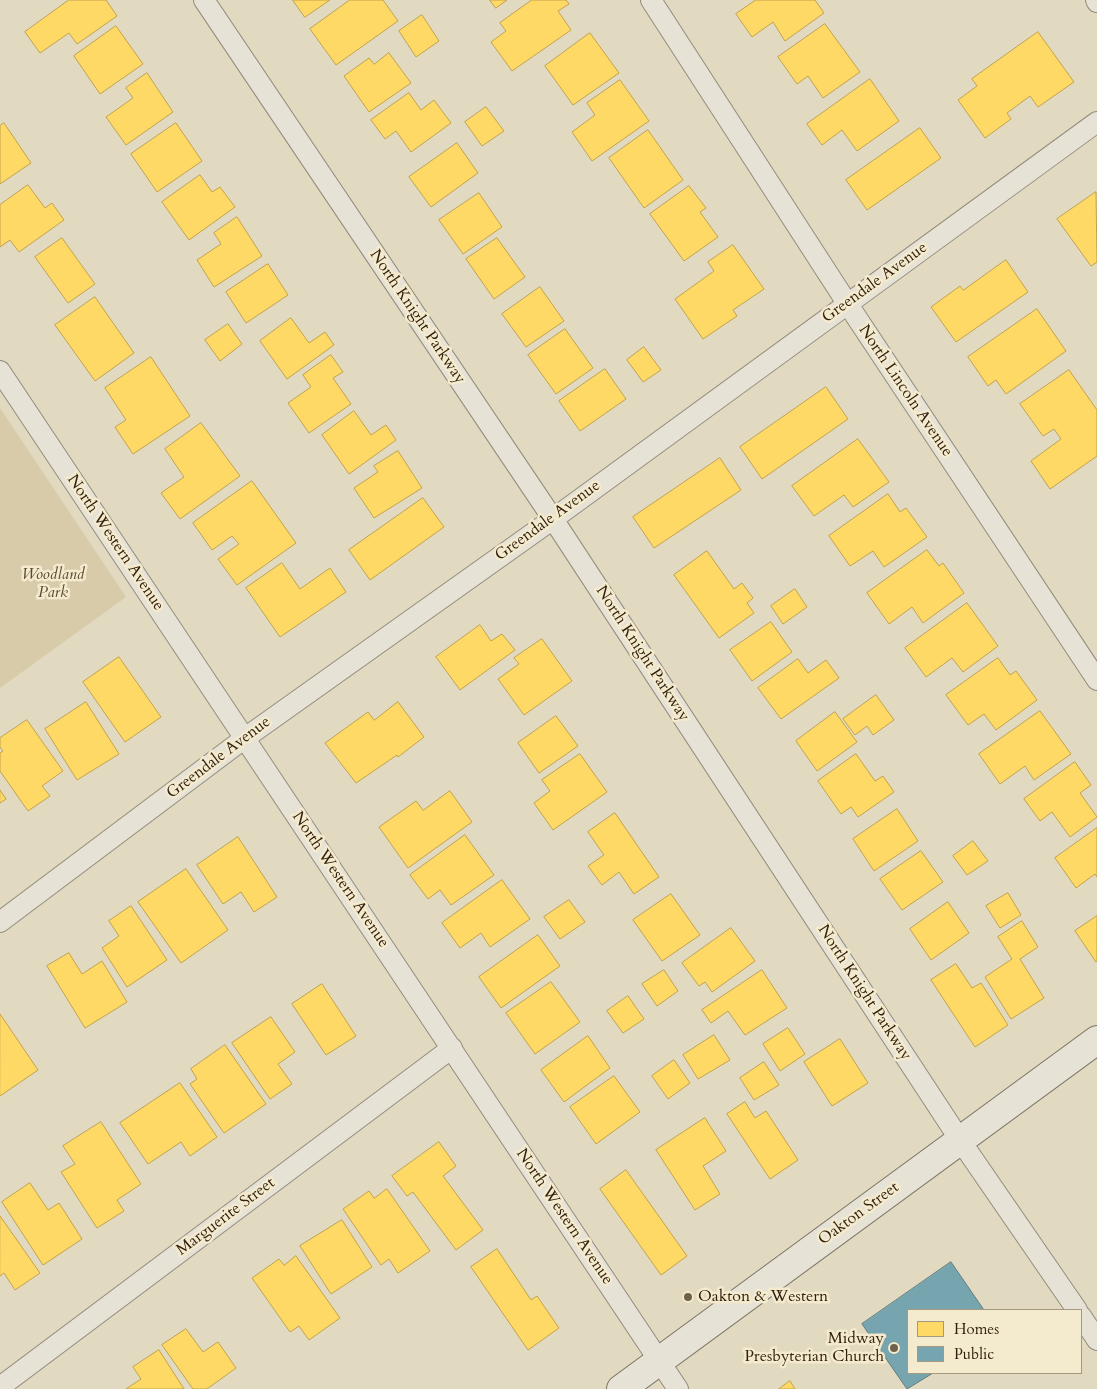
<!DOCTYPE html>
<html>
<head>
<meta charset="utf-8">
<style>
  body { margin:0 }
  #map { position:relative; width:1097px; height:1389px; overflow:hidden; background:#e1d9c0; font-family:Cardo,serif }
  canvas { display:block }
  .legend { position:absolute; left:907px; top:1309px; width:175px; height:65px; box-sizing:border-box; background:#f4eace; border:1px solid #a69981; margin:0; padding:6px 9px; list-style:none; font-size:15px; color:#31200e }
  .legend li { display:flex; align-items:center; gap:10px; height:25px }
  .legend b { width:25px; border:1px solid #a69981 }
</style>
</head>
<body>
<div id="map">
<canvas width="1097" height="1389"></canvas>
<ul class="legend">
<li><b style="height:14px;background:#ffd966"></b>Homes</li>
<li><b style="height:14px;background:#76a5af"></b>Public</li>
</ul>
</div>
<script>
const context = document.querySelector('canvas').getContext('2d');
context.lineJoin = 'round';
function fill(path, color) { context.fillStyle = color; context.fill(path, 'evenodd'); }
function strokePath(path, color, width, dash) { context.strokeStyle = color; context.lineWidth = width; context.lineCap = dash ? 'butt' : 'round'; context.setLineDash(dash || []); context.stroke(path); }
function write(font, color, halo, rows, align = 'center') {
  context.font = font + ' Cardo,serif'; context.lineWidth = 5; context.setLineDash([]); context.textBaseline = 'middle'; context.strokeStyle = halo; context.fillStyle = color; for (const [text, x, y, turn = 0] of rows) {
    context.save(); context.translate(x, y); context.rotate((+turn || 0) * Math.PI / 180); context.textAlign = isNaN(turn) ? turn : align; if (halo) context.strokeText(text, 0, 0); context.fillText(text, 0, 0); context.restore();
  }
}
fill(new Path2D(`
  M0 408 126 597 0 688Z`), '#d7cba9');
const homes = new Path2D(`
  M69 0H106L117 16 77 44 69 33 40 53 25 32Z
  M293 0H330L305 17Z
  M350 0H383L398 21 336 65 310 29Z
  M490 0H507L496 8Z
  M532 0H566L569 4 558 11 571 30 512 71 491 42 506 31 500 23Z
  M756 0H815L824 13 785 41 773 22 752 37 736 14Z
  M422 15 439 41 416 57 399 31Z
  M825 24 860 72 823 98 808 76 797 84 778 57Z
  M116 26 143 64 100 94 74 56Z
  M1038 32 1074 82 1038 107 1030 96 1007 113 1011 119 985 138 958 100 977 86 972 79Z
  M590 33 619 73 573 105 545 66Z
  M389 53 411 83 369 112 344 76 369 58 374 64Z
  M147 73 173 112 126 145 106 117 133 98 126 88Z
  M870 79 899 121 857 151 842 130 822 145 807 124Z
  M620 80 649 121 592 161 572 132 595 115 587 103Z
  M409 93 421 110 434 100 451 123 411 152 396 131 385 139 371 120Z
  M486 107 504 131 482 146 465 122Z
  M4 123 31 163 0 184V126Z
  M176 123 202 161 157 192 131 154Z
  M920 128 941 158 867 210 846 180Z
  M648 130 683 180 644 208 609 158Z
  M457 143 478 173 431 207 409 177Z
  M200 175 212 192 220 187 235 207 189 240 162 202Z
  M28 185 45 208 52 203 64 220 19 252 10 240 0 247V205Z
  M689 186 706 208 700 212 718 237 684 261 650 214Z
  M1096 192 1097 262 1091 266 1057 219Z
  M479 193 502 227 463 254 439 220Z
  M237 217 262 256 214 287 197 260 221 244 214 233Z
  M62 238 95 284 68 303 35 257Z
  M497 238 525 277 494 299 466 259Z
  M733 245 764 289 733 310 737 316 703 339 675 299 714 271 708 262Z
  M1006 260 1028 292 956 342 931 307 960 286 963 290Z
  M268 264 288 295 246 323 226 292Z
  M540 287 564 321 526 347 502 314Z
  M95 297 134 353 95 381 55 325Z
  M1037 309 1066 351 1006 394 996 380 988 386 968 357Z
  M291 318 309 343 325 332 334 345 287 379 260 341Z
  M228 324 242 344 220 361 205 340Z
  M565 329 593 368 556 394 528 355Z
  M644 347 661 370 643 382 627 360Z
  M331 355 343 372 333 378 351 404 309 433 288 403 311 387 303 375Z
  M151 357 190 416 133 454 115 427 126 420 105 388Z
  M605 369 626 399 580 431 559 401Z
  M1069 370 1097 410V456L1050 489 1031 461 1061 439 1054 429 1043 436 1020 404Z
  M826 387 848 419 762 479 740 447Z
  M354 411 371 435 386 425 396 440 349 474 322 435Z
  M201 423 240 476 180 519 161 493 184 477 165 449Z
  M858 439 889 482 853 507 844 495 814 516 792 486Z
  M398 451 422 488 374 518 354 488 378 472 374 466Z
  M720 458 741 490 654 548 633 517Z
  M252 481 296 543 237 585 218 559 239 544 232 536 212 550 193 523Z
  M888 494 900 512 906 508 927 537 884 567 873 551 850 566 829 536Z
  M423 498 444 527 370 580 349 550Z
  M927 550 939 566 943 563 964 593 923 623 912 607 889 624 867 593Z
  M707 551 734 589 742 583 753 598 747 603 754 613 719 638 674 575Z
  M282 563 300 589 330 568 346 592 280 637 246 588Z
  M795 589 807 607 783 624 771 606Z
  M967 603 998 646 963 672 952 658 926 677 905 648Z
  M771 622 792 652 752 681 730 650Z
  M480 625 491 641 502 634 515 650 460 690 436 657Z
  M542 639 572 681 524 715 498 679 519 664 514 658Z
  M119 657 161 717 125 742 83 682Z
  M998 658 1010 675 1016 671 1037 700 996 730 984 714 968 725 946 695Z
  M798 659 808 673 826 660 839 678 781 719 758 688Z
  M876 695 894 720 873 735 867 726 855 735 843 719Z
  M86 702 119 754 77 780 45 729Z
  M398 702 424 737 398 757 397 755 356 783 325 743 368 712 374 720Z
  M1040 711 1071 754 1034 780 1025 766 1000 784 979 754Z
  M835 712 857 742 817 771 796 741Z
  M556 716 578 746 539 773 518 743Z
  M27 720 63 771 42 786 50 796 28 811 0 771V753L3 751 0 747V738Z
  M580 754 607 792 553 830 534 803 550 791 542 780Z
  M856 754 875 781 883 776 894 792 858 817 851 807 841 814 818 781Z
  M1075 762 1091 785 1080 793 1097 817 1070 837 1052 812 1040 821 1024 799Z
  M0 790 6 799 0 803Z
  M450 791 472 822 408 868 379 827 416 801 423 810Z
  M897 809 918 841 874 871 853 839Z
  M615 813 659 877 634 894 619 872 602 885 588 866 604 855 588 832Z
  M1097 828V877L1095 874 1076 888 1055 858Z
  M465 835 494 875 451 905 440 890 428 899 410 875Z
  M238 837 277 897 254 912 241 892 223 904 197 865Z
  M973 841 988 861 967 875 953 856Z
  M921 851 943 882 902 910 880 879Z
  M186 869 228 930 181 963 138 902Z
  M502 880 530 919 490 947 481 933 460 948 442 923Z
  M1008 893 1021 915 1000 928 986 906Z
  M671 894 700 935 662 961 633 920Z
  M569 900 585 922 560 939 544 917Z
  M948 902 969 933 931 960 910 929Z
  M131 906 167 960 127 987 102 948 119 936 109 921Z
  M1097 916V961L1096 962 1075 931Z
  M1022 921 1038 947 1020 959 1044 998 1011 1019 985 977 1012 959 998 937Z
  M731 928 755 961 712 992 705 982 699 986 682 963Z
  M538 935 560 966 501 1008 479 977Z
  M69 953 82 974 102 961 127 1002 85 1028 47 966Z
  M956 964 972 988 981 983 1008 1025 975 1047 931 980Z
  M664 970 678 991 657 1006 642 984Z
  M762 970 787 1008 745 1035 728 1011 711 1023 702 1010Z
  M551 982 580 1022 535 1054 506 1013Z
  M322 984 356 1036 326 1055 292 1004Z
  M628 996 644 1019 623 1033 607 1011Z
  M0 1014 38 1070 0 1096Z
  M271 1017 295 1052 278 1064 292 1084 270 1099 232 1043Z
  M788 1028 805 1054 780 1071 763 1044Z
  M714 1035 730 1060 698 1079 683 1055Z
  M588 1036 610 1068 564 1102 541 1070Z
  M840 1039 868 1083 832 1106 804 1062Z
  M225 1045 266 1104 224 1133 190 1084 197 1079 191 1069Z
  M674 1060 690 1083 668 1099 652 1076Z
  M764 1062 779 1085 754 1100 740 1078Z
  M614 1076 640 1112 596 1144 570 1107Z
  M180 1083 217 1137 190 1156 181 1142 148 1164 120 1123Z
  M745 1102 755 1118 766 1111 798 1160 770 1179 727 1114Z
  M705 1118 726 1151 703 1166 720 1194 695 1210 656 1150Z
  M101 1122 141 1184 117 1200 124 1211 97 1228 61 1172 75 1164 63 1146Z
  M439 1142 456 1166 443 1176 483 1230 456 1250 413 1192 407 1196 392 1176Z
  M626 1170 687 1256 661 1275 600 1189Z
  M30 1183 48 1210 59 1203 82 1239 43 1265 2 1202Z
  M387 1189 430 1251 398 1273 389 1259 381 1265 343 1209 369 1191 374 1198Z
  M0 1216 40 1273 15 1290 4 1273 0 1276Z
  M342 1220 372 1267 331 1294 300 1246Z
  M497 1249 531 1300 537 1296 559 1328 528 1350 471 1267Z
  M296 1256 340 1318 309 1340 299 1326 290 1332 252 1278 279 1259 284 1265Z
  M186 1329 203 1352 218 1342 236 1368 207 1389H193L162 1345Z
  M159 1350 184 1389H126L141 1379 133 1367Z
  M790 1381 795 1389H779Z`);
fill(homes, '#ffd966');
strokePath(homes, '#c1a24c', 1);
const public = new Path2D(`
  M951 1262 984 1310H908V1373H933L907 1389 862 1324Z`);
fill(public, '#76a5af');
strokePath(public, '#617d7f', 1);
const street = new Path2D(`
  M204 0 553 519 960 1140 1077 1310
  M651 0 847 303 1097 680
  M1096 0 1097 2
  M0 371 678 1389
  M0 922 245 738 553 519 1097 122
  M1081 1316 1097 1340
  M0 1387 452 1048`);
const secondary = new Path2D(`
  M621 1389 1097 1040`);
strokePath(street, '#938c7c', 22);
strokePath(secondary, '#7a7364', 30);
strokePath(street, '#e7e2d6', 20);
strokePath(secondary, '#e7e2d6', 28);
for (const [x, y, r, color] of [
  [688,1297,5,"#6f614c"],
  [894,1348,5,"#6f614c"]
]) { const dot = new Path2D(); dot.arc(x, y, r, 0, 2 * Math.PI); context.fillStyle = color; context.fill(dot); strokePath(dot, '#f4eace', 2); }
write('16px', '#31200e', '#f4eace', [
  ["Greendale Avenue",875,283,-36],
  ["North Knight Parkway",417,317,56],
  ["North Lincoln Avenue",905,391,56],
  ["Greendale Avenue",548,521,-36],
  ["North Western Avenue",115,543,56],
  ["North Knight Parkway",642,654,57],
  ["Greendale Avenue",219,758,-37],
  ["North Western Avenue",340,880,56],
  ["North Knight Parkway",864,993,57],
  ["Oakton Street",859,1214,-36],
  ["Marguerite Street",226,1217,-37],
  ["North Western Avenue",564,1217,56]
]);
write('italic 16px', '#584830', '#f4eace', [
  ["Woodland",53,575],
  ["Park",53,593]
]);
write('16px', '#31200e', '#f4eace', [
  ["Oakton & Western",698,1297],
  ["Midway",884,1339,"right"],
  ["Presbyterian Church",884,1357,"right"]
], 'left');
</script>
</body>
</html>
